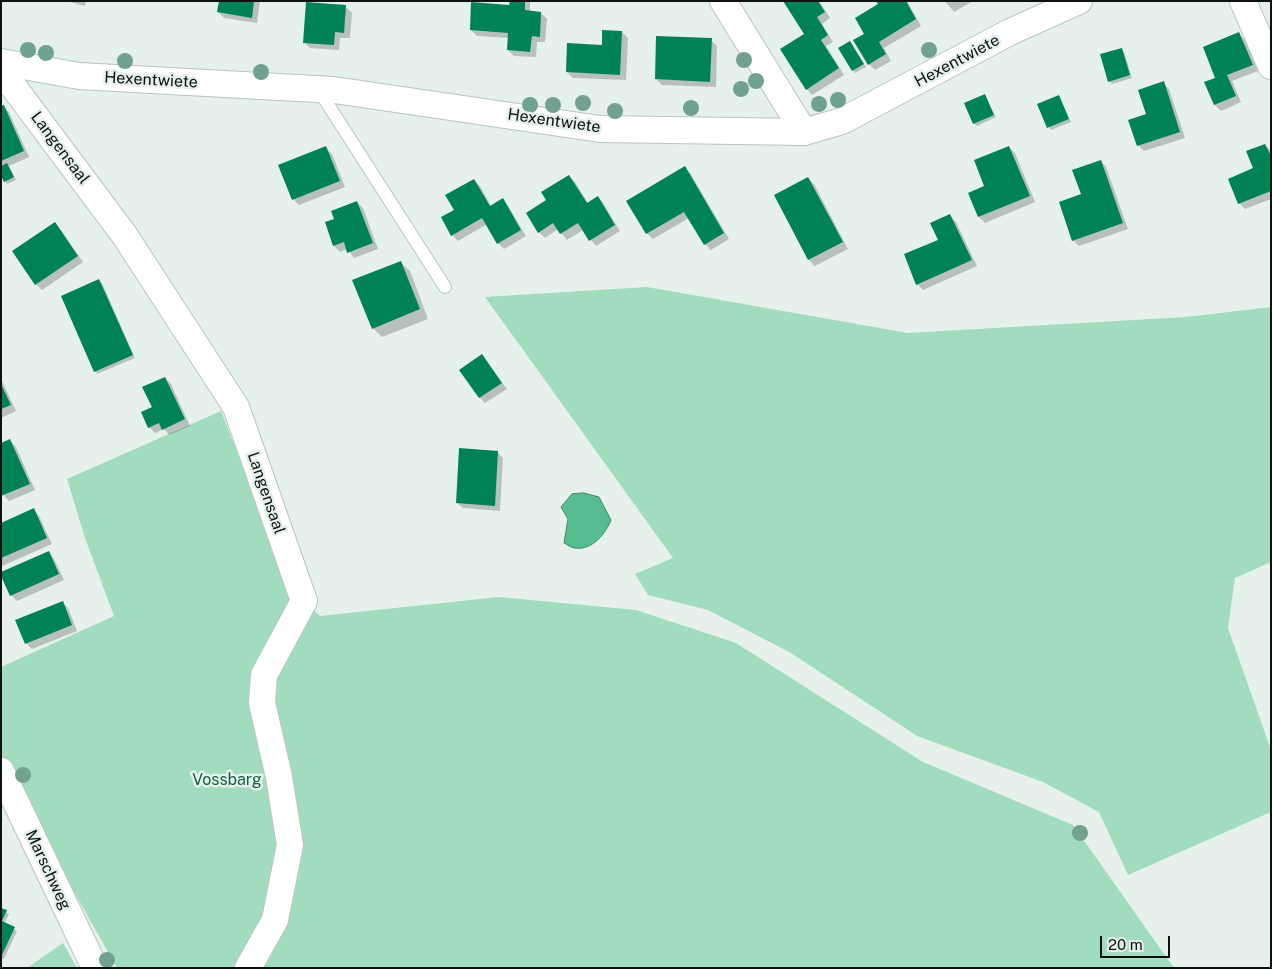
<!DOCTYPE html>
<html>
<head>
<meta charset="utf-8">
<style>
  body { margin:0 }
  #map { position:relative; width:1272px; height:969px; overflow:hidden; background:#e6f1eb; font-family:"Public Sans",sans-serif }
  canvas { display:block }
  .frame { position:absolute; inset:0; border:2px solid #0d110f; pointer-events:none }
  .scale { position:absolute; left:1100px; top:936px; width:70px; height:22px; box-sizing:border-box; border:2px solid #0d110f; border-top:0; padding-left:6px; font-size:15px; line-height:18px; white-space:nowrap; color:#0d110f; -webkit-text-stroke:4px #e6f1eb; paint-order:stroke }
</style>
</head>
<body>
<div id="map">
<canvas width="1272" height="969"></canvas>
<div class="frame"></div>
<div class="scale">20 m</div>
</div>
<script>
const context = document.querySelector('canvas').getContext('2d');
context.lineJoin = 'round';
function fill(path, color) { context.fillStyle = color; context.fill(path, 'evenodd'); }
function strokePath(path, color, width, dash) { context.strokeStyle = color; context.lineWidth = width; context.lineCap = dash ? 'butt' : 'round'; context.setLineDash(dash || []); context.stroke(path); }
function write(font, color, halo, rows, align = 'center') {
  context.font = font + ' "Public Sans",sans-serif'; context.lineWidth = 5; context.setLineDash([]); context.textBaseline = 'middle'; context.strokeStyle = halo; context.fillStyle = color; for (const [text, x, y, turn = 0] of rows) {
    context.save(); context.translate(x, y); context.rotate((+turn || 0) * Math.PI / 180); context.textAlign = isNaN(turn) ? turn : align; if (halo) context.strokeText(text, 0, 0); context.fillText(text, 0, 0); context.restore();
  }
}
fill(new Path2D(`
  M647 287 908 333 1186 317 1271 307V562L1235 578 1228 628 1271 750V812L1128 875 1099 812 1043 782 917 736 791 653 708 610 648 595 635 574 673 558 485 297Z
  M221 411 291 590 320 616 499 597 636 610 736 643 923 762 1073 825 1174 968H117L1 762V667L114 616 85 538 67 479Z
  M63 943 77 968H27Z`), '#a2dcbf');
const water = new Path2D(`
  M584 493 599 497 611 520C606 533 592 551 575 548 571 548 567 544 564 543L568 519 561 507 572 494Z`);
fill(water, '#57bd91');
strokePath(water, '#41896a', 1);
fill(new Path2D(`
  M66 1H86L85 6Z
  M220 1H260L257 23 224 18 218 12Z
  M511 1H530V12L541 13 547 19 545 42H537L536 57 514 56 508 50 509 38 477 36 471 30 510 6Z
  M785 1H819L830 18 822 24 833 42 826 46 844 75 812 95 807 89 805 34Z
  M878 1H907L921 26 884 48 891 61 875 70 869 64 865 34 880 5Z
  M945 1H973L954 12Z
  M346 7 352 13 350 38H340L339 50 310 48 304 42Z
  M622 32 628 38 626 80 573 78 567 72Z
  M1239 34 1245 40 1258 71 1232 81 1241 102 1221 111 1215 105 1206 83 1217 79Z
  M711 40 717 46 716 87 662 85 656 79Z
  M850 42 866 67 855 73 853 70Z
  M1121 49 1124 52 1132 78 1112 84 1110 82 1102 55Z
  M1163 83 1169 89 1185 138 1144 151 1138 145 1147 115Z
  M984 95 996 117 977 126 974 123Z
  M1059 96 1071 122 1051 130 1039 104Z
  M1 107H3L9 112 29 157 9 166 16 180 7 184 1 173Z
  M1265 145 1271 151V199L1245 209 1239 203Z
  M1009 147 1015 153 1035 202 985 223 979 217 970 193 986 187Z
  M326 148 332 154 345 187 299 205 293 199Z
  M1101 161 1106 167 1128 229 1079 246 1073 240 1083 195Z
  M684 167 690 173 729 239 711 250 705 244 689 218 653 239 647 233Z
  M569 176 575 182 588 203 597 197 603 203 620 231 596 246 583 230 567 240 558 229 545 238 539 232 548 201Z
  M808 179 814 184 848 249 815 266 809 260 776 196Z
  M474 180 480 186 491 206 503 200 508 206 526 236 504 249 498 243 487 224 458 241 452 235 455 211Z
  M357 203 363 208 378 249 354 258 347 249 340 252 334 246 326 223 336 219Z
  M950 216 956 222 977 266 923 290 917 284Z
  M55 224 61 230 83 262 42 290 36 284Z
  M400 262 410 271 428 319 382 337 373 328Z
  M99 281 102 283 135 358 97 374 95 371Z
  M482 356 507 389 485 403 480 398Z
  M165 378 171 384 190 426 169 435 164 429 155 433 149 427 153 408Z
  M1 379 16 411 1 418Z
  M10 441 16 447 35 490 9 501 1 492Z
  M497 452 503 458 500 511 463 508 457 503Z
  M34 510 39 516 52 544 2 566 1 524Z
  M49 553 54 559 64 580 17 601 11 595Z
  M62 602 68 608 77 631 32 649 26 643Z
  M1 909 9 914 4 924 17 931 4 959 1 958Z`), '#0003');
fill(new Path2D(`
  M219 1H254L252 18 217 12Z
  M510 1H525V10L541 12 540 37 532 36 530 52 507 50 508 33 470 30 471 2 509 5Z
  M783 1H818L825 12 817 17 828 35 821 40 839 68 806 90 780 49 804 34Z
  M876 1H906L916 19 879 42 886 54 868 65 853 40 864 34 855 18 878 4Z
  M306 2 346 5 344 33 335 32 334 45 303 43Z
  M602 30 622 31 620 75 566 72 567 43 602 45Z
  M1239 32 1253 65 1227 75 1236 96 1214 105 1204 82 1215 78 1203 47Z
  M656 36 712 38 710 82 655 79Z
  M850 41 864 64 852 71 838 48Z
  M1122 48 1130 75 1108 82 1100 54Z
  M1164 81 1180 132 1137 146 1128 120 1146 114 1138 90Z
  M985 94 994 115 973 124 964 103Z
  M1059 95 1069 119 1047 128 1037 104Z
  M4 105 24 151 1 161V106Z
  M1265 144 1271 156V191L1238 204 1228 179 1253 168 1246 151Z
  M326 146 340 181 292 200 278 165Z
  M1009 146 1030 196 978 217 968 193 984 186 974 160Z
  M1101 160 1123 223 1072 241 1059 202 1081 194 1072 170Z
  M7 163 14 177 4 182 1 176V166Z
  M685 166 724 233 704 245 684 212 646 234 626 201Z
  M569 175 587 203 598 196 615 225 589 241 578 223 560 234 553 223 538 233 526 213 546 200 541 192Z
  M808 177 843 242 808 260 774 195Z
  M474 179 490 206 503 198 521 230 497 244 482 218 451 236 441 217 454 210 445 195Z
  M357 201 373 243 347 253 344 242 333 246 325 222 334 219 331 211Z
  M950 214 972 260 916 285 904 254 938 240 930 223Z
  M55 222 78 256 35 285 12 251Z
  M401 261 420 309 372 329 352 280Z
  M99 279 133 355 94 372 61 296Z
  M482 354 502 383 479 398 459 370Z
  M165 377 185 419 162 430 159 423 148 428 141 412 152 407 142 387Z
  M1 384 11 405 1 409Z
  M10 439 30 484 1 496V443Z
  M459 448 498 451 495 506 456 503Z
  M34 508 47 538 1 558V523Z
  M49 551 59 574 10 596 1 576V572Z
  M63 601 72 625 25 644 15 620Z
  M1 908 7 910 2 921 15 927 1 957Z`), '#008259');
const lane = new Path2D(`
  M318 89 445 287`);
const street = new Path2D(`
  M723 1 804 132
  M1243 1 1271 66
  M1 62 79 76 334 90 600 129 804 132 842 121 1010 32 1079 1
  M1 70 125 236 236 407 304 601 264 675 262 703 279 777 290 845 275 920 248 968
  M1 771 95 968`);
strokePath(lane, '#bac5bf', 14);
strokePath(street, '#bac5bf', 28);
strokePath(lane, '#fff', 12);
strokePath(street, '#fff', 26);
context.fillStyle = '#71a18f';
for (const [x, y] of [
  [28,50],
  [929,50],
  [46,53],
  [744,60],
  [125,61],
  [261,72],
  [756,81],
  [741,89],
  [838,100],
  [583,103],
  [819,104],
  [530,105],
  [553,105],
  [691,108],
  [615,111],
  [23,775],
  [1080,833],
  [107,960]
]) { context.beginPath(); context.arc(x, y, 8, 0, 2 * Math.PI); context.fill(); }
write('16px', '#0d110f', '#e6f1eb', [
  ["Hexentwiete",957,61,-28],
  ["Hexentwiete",151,80,3],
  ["Hexentwiete",554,121,8],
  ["Langensaal",60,148,53],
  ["Langensaal",266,493,71],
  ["Marschweg",48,870,65]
]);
write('16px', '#116043', '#e6f1eb', [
  ["Vossbarg",227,780]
]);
</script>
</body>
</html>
